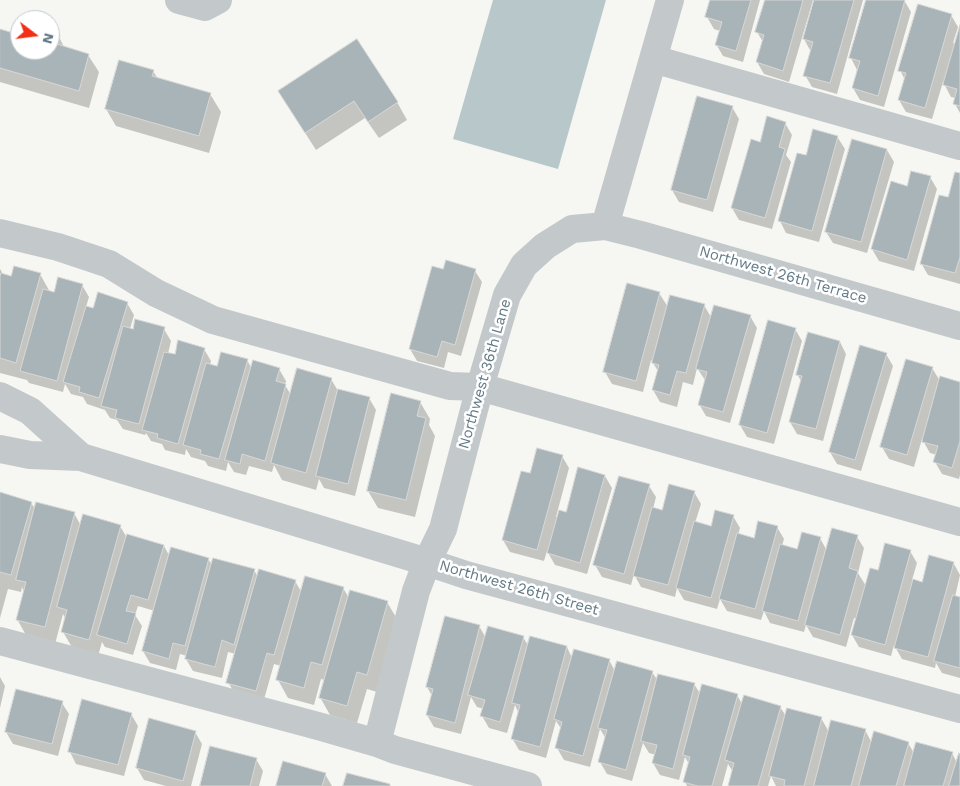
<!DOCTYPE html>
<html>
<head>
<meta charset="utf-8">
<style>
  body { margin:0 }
  #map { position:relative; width:960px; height:786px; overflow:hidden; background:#f6f6f2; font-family:"Work Sans",sans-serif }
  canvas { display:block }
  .north { position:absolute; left:10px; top:10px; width:50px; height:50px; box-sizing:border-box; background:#fff; border:1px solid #c0cacf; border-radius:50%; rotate:105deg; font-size:14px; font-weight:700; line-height:20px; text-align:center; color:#627a86 }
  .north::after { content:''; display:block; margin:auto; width:18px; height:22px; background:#f22f16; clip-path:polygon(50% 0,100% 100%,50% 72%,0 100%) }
</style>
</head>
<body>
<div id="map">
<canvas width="960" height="786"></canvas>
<div class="north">N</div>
</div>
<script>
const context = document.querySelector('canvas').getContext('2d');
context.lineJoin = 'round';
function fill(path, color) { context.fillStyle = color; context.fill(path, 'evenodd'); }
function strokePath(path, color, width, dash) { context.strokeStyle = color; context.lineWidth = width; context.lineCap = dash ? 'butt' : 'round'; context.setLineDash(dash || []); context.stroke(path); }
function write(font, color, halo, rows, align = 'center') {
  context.font = font + ' "Work Sans",sans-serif'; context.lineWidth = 5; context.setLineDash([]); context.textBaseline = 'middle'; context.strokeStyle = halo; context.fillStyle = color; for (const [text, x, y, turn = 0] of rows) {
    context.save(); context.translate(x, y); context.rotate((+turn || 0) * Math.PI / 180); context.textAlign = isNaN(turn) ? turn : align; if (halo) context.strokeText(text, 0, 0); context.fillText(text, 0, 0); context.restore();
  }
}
fill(new Path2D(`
  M493 0H606L558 169 453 139Z`), '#b8c8ca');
fill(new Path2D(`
  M712 0H760L743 62 723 56 716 44 720 31 714 29 707 17Z
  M766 0H813L789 82 764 74 757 62 763 42 757 32Z
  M815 0H863L837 94 812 87 805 75 811 52 804 39Z
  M867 0H904L911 12 884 107 860 100 853 88 857 70 851 58Z
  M951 15 958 27 953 43 956 44 960 30V113L955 104 956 98 951 97 943 82 932 119 906 112 899 100 905 80 900 70Z
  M0 30 20 36V50H50V35L59 37 64 47 88 55 99 72 89 108 0 82Z
  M153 71 158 79 210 94 221 112 209 153 116 126 106 109Z
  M279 92 397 102 407 120 379 138 365 118 316 150Z
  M732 107 739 119 713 212 679 202 672 190Z
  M785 123 792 135 786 155 791 162 772 229 739 220 732 208 760 143Z
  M814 131 838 138 845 149 819 242 786 233 780 221 806 157Z
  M853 141 887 150 894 162 867 253 833 243 826 232Z
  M960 174V284L928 275 921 263 948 198Z
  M930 177 937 189 914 271 879 261 872 249 908 187Z
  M0 269 3 274 12 278 40 274 50 292 55 293 82 285 89 297 86 307 94 310 127 303 134 315 130 329H164L171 341 168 354 176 356 204 349 211 361 210 366 218 368 247 360 252 369H279L286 381 285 385 291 395 331 379 338 391 369 398 376 410 355 496 324 488 319 479 316 490 282 480 274 465 272 472 249 466 246 475 234 472 228 462 226 471 208 466 205 461 191 457 186 449 185 455 165 450 162 444 151 441 146 433 145 435 123 429 117 420 110 418 105 410 87 404 83 397 71 394 65 384 63 392 29 383 27 380 0 373Z
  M444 271H475L482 282 461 356 448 352 444 368 417 361 410 349Z
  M659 293 668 307 704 305 712 319 750 316 757 328 730 423 706 416 699 404 705 380 697 368 693 385 683 382 677 407 660 402 653 390 658 371 651 360 643 392 612 384 605 372Z
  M795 329 802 341 774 444 747 437 740 425Z
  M840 342 846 354 823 441 797 434 790 422 801 381 797 374Z
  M886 354 893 366 861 471 837 464 830 452Z
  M932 368 940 381 960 383V475L959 479 942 474 935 462 937 455 930 453 922 439 914 467 889 459 882 447Z
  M420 402 430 419 429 425 435 436 415 517 378 508 368 491Z
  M562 456 569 468 556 517H558L567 514 605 476 612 488 587 574 555 565 547 551 544 561 510 552 503 540 531 475Z
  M649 486 656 497 653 509 663 512 694 492 701 504 695 523 712 528 733 516 740 528 738 535 755 539 777 527 784 539 782 546 798 551 820 538 827 551 857 537 864 548 858 573 866 586 879 572 910 551 917 563 912 580 923 584 930 557 954 564 960 575 955 597 960 598V678L942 673 936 663 935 668 902 659 894 645 891 656 859 647 852 635 857 619 854 618 846 647 813 637 806 625 804 632 770 623 764 611 761 620 727 611 720 599 717 609 684 600 677 588 675 597 641 587 634 574 631 585 602 577 595 565Z
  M0 493 31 503 36 510 74 513 81 526H120L127 538 164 546 170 557 208 559 213 566 254 570 258 577 295 581 302 593 343 588 349 598 387 602 397 619 377 692 367 689 357 723 330 715 320 697 325 680 321 679 314 705 288 698 278 680 281 666 274 664 263 703 235 694 228 682 236 654 228 652 222 678 193 671 186 659 187 656 180 654 176 670 150 663 143 651 155 611 138 606 135 615 142 626 133 655 105 647 102 642 98 656 73 649 63 632 66 620 63 614 55 644 27 637 17 619 24 592 22 587 21 592 8 589 0 618Z
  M479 626 486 638 523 637 529 647H567L572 658 609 660 615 671 652 672 658 681 694 684 701 695H737L742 704 780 707 786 716 821 718 829 732 865 730 872 743H908L914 753H952L957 763 960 755V786H776L771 776 768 786H729L733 772 728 764 722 786H687L685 782 689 764 685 757 679 780 660 775 653 763 656 755 649 753 643 743 632 781 607 774 600 762 606 739 600 729 590 767 564 760 557 748 562 730 556 721 546 758 519 750 512 738 519 714 515 705 507 733 489 728 482 716 484 709 477 707 471 697 461 734 434 727 427 715 432 696 427 687Z
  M0 677 5 686 0 708Z
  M62 703 69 714 58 756 13 744 6 732Z
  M131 714 138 726 124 776 76 764 70 752Z
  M195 732 202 744 191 786H166L144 780 137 768Z
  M256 759 263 771 259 786H201Z
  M325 774 332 786H277Z`), '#0003');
const building = new Path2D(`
  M710 0H751L736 51 715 45 722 22 705 17Z
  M765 0H803L783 71 756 62 764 35 755 32Z
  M814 0H854L830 83 803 76 813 42 803 39Z
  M866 0H905L878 96 852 88 860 61 849 58Z
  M918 4 952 14 925 108 898 100 906 73 898 71Z
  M960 25V106L953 104 957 89 943 85Z
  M0 29 20 35V50H50V33L60 36 57 44 89 54 79 91 0 68Z
  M357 39 398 102 368 122 354 101 305 133 278 91Z
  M119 60 154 70 152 76 211 93 199 136 105 109Z
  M697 96 733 106 707 200 671 190Z
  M767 116 786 122 779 147 785 149 765 218 731 208 751 139 760 142Z
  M813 129 838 136 812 231 778 221 797 153 806 155Z
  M852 139 887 149 861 242 825 232Z
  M911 171 931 176 907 260 871 249 891 181 907 186Z
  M955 172 960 173V257L955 273 920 264 939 195 948 197Z
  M446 260 476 269 455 345 442 341 437 357 409 349 432 266 443 269Z
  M14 266 41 273 16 363 0 358V276L1 273 11 276Z
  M58 277 83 284 57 381 20 371 43 289 54 292Z
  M627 283 660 292 636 381 603 372Z
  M98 292 128 302 99 398 79 392 80 387 63 382 86 306 93 308Z
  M670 295 705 304 686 373 677 371 670 395 652 390 659 365 652 363Z
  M714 305 751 315 723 412 698 405 707 372 696 369Z
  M135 319 165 327 139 424 115 418 117 410 101 406 123 326 133 329Z
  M768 320 796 328 767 433 739 425Z
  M808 332 840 341 816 429 789 422 802 376 796 375Z
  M178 340 205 348 178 444 157 438 158 434 142 430 164 352 175 354Z
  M860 345 887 353 855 460 829 452Z
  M221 352 248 359 219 459 200 454 201 450 183 445 206 363 217 366Z
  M906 359 933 367 907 455 880 447Z
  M253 360 280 368 276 381 286 384 265 461 242 454 240 464 225 460Z
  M297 368 332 378 306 473 271 463Z
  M940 376 960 382V441L952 468 933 462 938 446 922 442Z
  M338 389 370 397 348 484 316 476Z
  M391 393 421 401 417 416 426 418 406 500 367 491Z
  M537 448 563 455 537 550 502 540 521 471 530 473Z
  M578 467 605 475 580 563 547 553 559 510 566 512Z
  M619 476 650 484 624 574 593 565Z
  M669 484 695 491 668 585 633 576 652 507 662 510Z
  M0 492 32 502 11 575 0 572Z
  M36 502 75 512 45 627 16 620 26 582 16 580Z
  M715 510 734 515 711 598 676 588 694 521 711 526Z
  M83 514 121 525 89 640 61 632 67 610 57 607Z
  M758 521 778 526 755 609 719 599 737 533 754 538Z
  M832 528 858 535 849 568 858 571 840 635 805 625Z
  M802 532 821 537 798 621 762 611 780 544 797 549Z
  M127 534 164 545 148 600 131 595 126 611 136 613 127 644 97 635Z
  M885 543 911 550 885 645 851 635 870 568 878 570Z
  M171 547 209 558 185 646 173 643 169 659 142 651Z
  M929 555 954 562 928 657 894 648 913 579 922 582Z
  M213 558 255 569 234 645 222 640 215 667 185 659Z
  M259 569 296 580 274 655 267 653 256 691 226 683Z
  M305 576 344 587 322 665 311 662 304 688 276 680Z
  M350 590 388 601 367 675 357 672 347 706 319 698Z
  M953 595 960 597V668L934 661Z
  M445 616 480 625 455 723 426 715 433 689 426 687Z
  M488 626 524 636 500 722 480 716 485 700 468 695Z
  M530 636 567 646 540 747 511 739 520 705 512 703Z
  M574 649 610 659 583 756 555 748 562 722 554 719Z
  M617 661 653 671 626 770 598 762 607 730 598 728Z
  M658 674 695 683 673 769 652 763 657 745 641 741Z
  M702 684 738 694 712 786H698L683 782 690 757 683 755Z
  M16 689 63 701 52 744 5 732Z
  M744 695 781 706 758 786H728L734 763 725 760Z
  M82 699 132 713 118 765 68 752Z
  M787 708 822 717 804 786H784L785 780 769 776Z
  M149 718 196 731 183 781 136 768Z
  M831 720 866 729 851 786H814Z
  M874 731 909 742 896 786H859Z
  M916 742 953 752 943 786H904Z
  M210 746 257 758 250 786H200Z
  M959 753 960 754V786H949Z
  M283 761 326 773 322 786H276Z
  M347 773 390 784V786H343Z`);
fill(building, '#a9b4b8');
strokePath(building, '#d7d7d5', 1);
strokePath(new Path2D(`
  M179 0 205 7 218 0
  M653 59 960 146
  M605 226 670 0
  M0 233 58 247 109 264 156 293 213 320 450 386 480 387 960 522
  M0 396 30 411 81 457
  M0 449 30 455 81 457 427 562 466 575 960 709
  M0 641 318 726 377 743 395 750 528 786
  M377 743 416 591 427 562 443 529 480 387 507 295 524 265 545 246 572 229 605 226 641 235 960 326`), '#c3c8cb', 28);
write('15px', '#627a86', '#fff', [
  ["Northwest 26th Terrace",783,275,16],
  ["Northwest 36th Lane",485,374,-74],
  ["Northwest 26th Street",519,588,16]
]);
</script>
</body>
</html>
